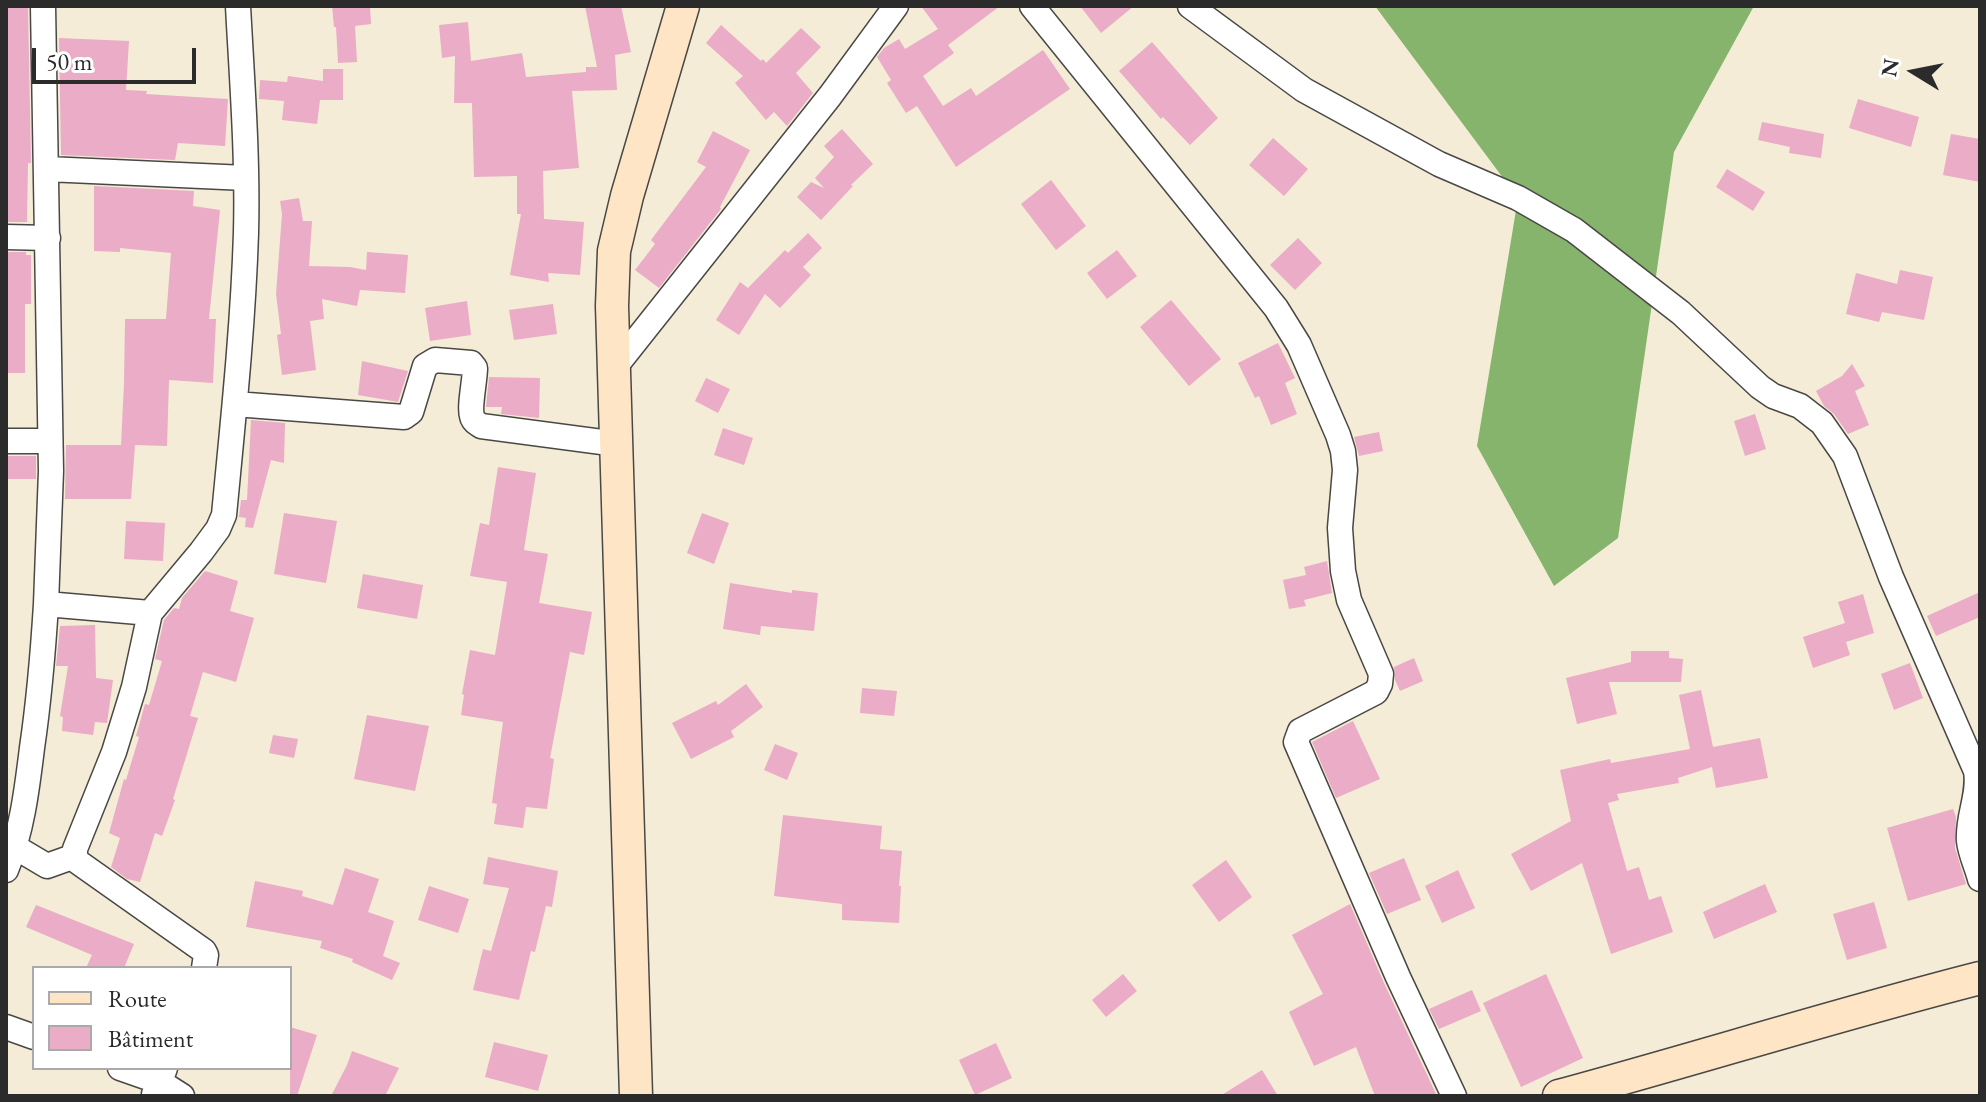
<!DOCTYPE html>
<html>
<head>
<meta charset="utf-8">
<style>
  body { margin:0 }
  #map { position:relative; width:1986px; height:1102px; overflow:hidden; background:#f4ecd7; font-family:"EB Garamond",serif }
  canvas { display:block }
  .frame { position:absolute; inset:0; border:8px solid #2b2b2b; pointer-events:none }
  .legend { position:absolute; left:32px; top:966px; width:260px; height:104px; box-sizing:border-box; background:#fff; border:2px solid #aaa; margin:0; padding:10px 14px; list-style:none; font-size:24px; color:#2b2b2b }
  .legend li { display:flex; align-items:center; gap:16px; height:40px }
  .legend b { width:40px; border:2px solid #aaa }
  .north { position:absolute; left:1874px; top:32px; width:80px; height:80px; -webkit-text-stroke:6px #fff; paint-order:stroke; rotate:280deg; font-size:22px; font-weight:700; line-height:32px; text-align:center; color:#2b2b2b }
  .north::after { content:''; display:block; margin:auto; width:28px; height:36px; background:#2b2b2b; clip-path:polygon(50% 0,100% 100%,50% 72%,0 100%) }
  .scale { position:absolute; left:32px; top:48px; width:164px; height:36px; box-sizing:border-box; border:4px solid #2b2b2b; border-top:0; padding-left:10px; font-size:24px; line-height:28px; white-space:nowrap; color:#2b2b2b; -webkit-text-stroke:6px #fff; paint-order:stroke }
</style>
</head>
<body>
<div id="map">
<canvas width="1986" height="1102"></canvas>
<div class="frame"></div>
<ul class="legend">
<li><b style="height:10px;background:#fee5c5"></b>Route</li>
<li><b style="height:22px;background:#eaacc6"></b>Bâtiment</li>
</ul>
<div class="north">N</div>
<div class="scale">50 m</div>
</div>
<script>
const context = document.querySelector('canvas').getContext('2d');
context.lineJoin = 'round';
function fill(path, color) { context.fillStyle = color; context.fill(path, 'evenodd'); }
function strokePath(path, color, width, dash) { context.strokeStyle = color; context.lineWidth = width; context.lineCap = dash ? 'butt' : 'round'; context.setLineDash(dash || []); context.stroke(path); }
fill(new Path2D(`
  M1375 6H1754L1674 152 1618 538 1554 586 1477 446 1518 198Z`), '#86b46d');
fill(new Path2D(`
  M6 6H28L31 163H28L27 222H6Z
  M332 6H370L371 24 355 26 357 62 338 63 336 27H334Z
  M585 6H621L631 52 615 55 617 90 572 91 579 168 543 171 544 219 584 222 580 275 548 273 549 282 510 275 521 214H517V176L474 177 472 103H454L455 56 442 58 439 25 468 22 471 61 522 53 526 77 586 72V67H597Z
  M921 6H1000L948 45 954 53 923 76 943 106 971 88 976 96 1043 50 1070 89 956 167 917 106 906 113 887 83 891 80 877 57 884 48 899 39 905 49 938 29Z
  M1080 6H1134L1101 33Z
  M721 25 761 61 763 59 766 63 801 28 821 47 796 73 813 93 787 126 774 112 766 120 735 83 743 76 706 43Z
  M59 38 129 41 126 90 147 91 146 94 228 99 225 146 178 143 175 160 61 155Z
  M1152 42 1218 118 1190 145 1163 117 1161 119 1119 71Z
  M323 69H343V100H320L317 124 282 120 284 101 259 99 260 80 287 82 288 76 323 81Z
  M1858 99 1919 117 1911 147 1849 128Z
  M1762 122 1824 134 1821 158 1789 153 1790 147 1758 140Z
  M842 129 873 164 851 185 853 186 821 220 797 197 811 182 824 188 815 178 834 157 824 146Z
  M713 131 750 150 720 207 721 209 659 288 635 270 655 244 651 240 706 167 697 162Z
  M1951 134 1980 139V182L1943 175Z
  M1273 138 1308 169 1284 196 1249 165Z
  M1727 169 1765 192 1753 211 1716 187Z
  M1051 180 1086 226 1056 250 1021 204Z
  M94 186 194 191 193 206 220 210 209 319H216L213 383 169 380 167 446 135 445 131 499H65L66 445H123H121L124 383 125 319H166L171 253 120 248V252L94 251Z
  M299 198 303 221H312L309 266 350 267 366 270 367 252 408 255 405 293 360 290 357 306 322 299 324 319 310 321 316 370 282 375 277 335 281 334 276 294 282 214 280 201Z
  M808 233 822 248 803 267 811 275 780 308 765 294 739 335 716 320 740 282 748 288 785 250 788 253Z
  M1298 238 1322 263 1295 290 1270 265Z
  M1117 250 1137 276 1107 299 1087 273Z
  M6 252H26V255H31V304H25V373H6Z
  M1900 270 1933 277 1924 320 1882 312 1879 322 1846 314 1856 273 1897 284Z
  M1171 300 1221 359 1189 386 1140 327Z
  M467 301 471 335 430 341 425 308Z
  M553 304 557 334 514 340 509 310Z
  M1278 343 1295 378 1285 383 1297 414 1271 425 1259 396 1255 398 1238 363Z
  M362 361 408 371 398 402 358 395Z
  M1852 364 1865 386 1855 391 1869 425 1848 434 1834 414 1824 406 1816 391 1842 376Z
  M489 377 540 378 539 418 501 414 502 407H486Z
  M706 378 730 389 718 413 695 401Z
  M1755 414 1766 449 1745 456 1734 421Z
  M251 420 285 423 284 463 271 460 253 528 245 527 246 518 239 517 241 500H247Z
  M723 428 753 438 744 465 714 455Z
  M1379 432 1383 451 1359 456 1354 437Z
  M6 456H36V479H6Z
  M498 467 536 473 524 550 548 554 539 603 592 612 584 655 570 652 550 758 554 759 547 809 526 807 523 828 494 824 497 804 492 803 503 722 461 715 464 695 462 694 470 650 495 655 507 582 470 576 480 523 489 525Z
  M284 513 337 521 326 583 274 574Z
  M702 513 729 523 714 564 687 553Z
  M126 521 165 523 163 561 124 559Z
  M1327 561 1332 593 1304 600 1306 606 1289 609 1283 580 1306 575 1304 567Z
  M205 571 238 581 230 611 254 618 236 682 203 672 190 716 198 718 173 799 175 800 162 836 155 833 140 882 127 879 111 867 120 838 109 833 124 779 126 780 139 737 136 736 145 704 149 705 162 661 155 659 164 620 174 608 179 609 182 598Z
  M363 574 423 585 417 619 357 608Z
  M730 583 792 593V590L818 593 814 631 761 626 760 635 723 629Z
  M1980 592V617L1936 636 1927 616Z
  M1863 594 1874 633 1846 642 1850 655 1813 668 1803 637 1845 623 1838 602Z
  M95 625 96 678 113 680 107 723 95 722 93 735 62 731 63 717 60 716 68 666H56L60 626Z
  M1631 651H1669V658L1683 659 1681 682H1609L1617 714 1577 724 1566 678 1631 662Z
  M1414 658 1423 681 1400 691 1395 680 1394 667Z
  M1910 663 1923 698 1894 710 1881 674Z
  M746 684 763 707 731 731 734 737 691 759 672 723 716 701 718 705Z
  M862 688 897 691 894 716 860 713Z
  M1701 690 1713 747 1760 738 1768 778 1716 788 1712 767 1678 778 1679 783 1617 794 1619 800 1608 803 1627 871 1639 867 1649 900 1661 896 1673 932 1611 954 1582 863 1531 891 1511 854 1571 821 1560 770 1610 759 1611 763 1690 749 1679 695Z
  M367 715 429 726 415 791 354 779Z
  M1353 721 1380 779 1336 798 1312 742Z
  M273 735 298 739 294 758 269 753Z
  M775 744 798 753 787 780 764 770Z
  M1953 809 1956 817 1955 848 1966 884 1908 901 1887 828Z
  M783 815 882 826 880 849 902 851 899 886H901L899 923 842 920V904L774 896Z
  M488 857 558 871 552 907 546 906 535 952 531 951 519 1000 473 990 483 949 491 951 509 888 483 884Z
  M1404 858 1421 900 1387 914 1369 873Z
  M1226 860 1252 897 1219 922 1192 885Z
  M345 868 379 879 368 912 394 921 383 956 400 963 392 980 352 962 353 959 320 948 322 941 246 927 255 881 303 891 302 896 333 905Z
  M1458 870 1475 908 1442 923 1425 886Z
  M1765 884 1777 912 1714 939 1703 912Z
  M429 886 469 899 458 933 418 920Z
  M1874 902 1887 948 1847 960 1833 914Z
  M1350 904 1384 983 1437 1096H1375L1356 1047 1314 1066 1289 1012 1323 994 1292 935Z
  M36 905 134 944 124 968H86L92 955 26 927Z
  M1123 974 1137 991 1106 1017 1092 1000Z
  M1546 974 1583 1058 1521 1087 1483 1003Z
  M1472 990 1481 1011 1439 1029 1429 1009Z
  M290 1027 317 1035 297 1096H290Z
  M494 1042 548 1055 538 1091 485 1077Z
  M996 1043 1012 1078 975 1095 959 1060Z
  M352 1051 399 1068 385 1096H331L347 1065Z
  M1262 1070 1278 1096H1220Z`), '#eaacc6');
const street = new Path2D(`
  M43 6 51 471 46 604 150 613
  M1032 6 1276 308 1299 345 1338 435 1343 451 1345 470 1340 528 1343 571 1349 600 1381 674 1380 684 1376 692 1300 731 1296 742 1398 977 1454 1096
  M1190 6 1304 90 1439 164 1518 198 1574 230 1681 313 1760 387 1773 396 1800 406 1822 423 1845 456 1891 577 1976 771C1980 795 1967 817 1969 841 1970 853 1977 867 1980 879
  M47 169 246 178
  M6 237 48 238
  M615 367 830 96 896 6
  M235 404 404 417 411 412 425 366 435 360 471 363 475 368C475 380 469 407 472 416 473 422 477 423 481 426L617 444
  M6 441H50
  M15 847 47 866 75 856
  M6 870C22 831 27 789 32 748 39 700 43 653 46 604
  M204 968 206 955 204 951 78 862 75 856V849L114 752 134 687 150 613 201 552 218 529 224 515C233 421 243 327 246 233 248 158 242 81 238 6
  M6 1027 34 1037
  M120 1068 160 1082 165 1068
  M154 1094 160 1082 182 1096`);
const secondary = new Path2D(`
  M636 1096 612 306 614 251 627 196 683 6
  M1559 1096C1699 1058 1839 1014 1980 978`);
strokePath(street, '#494845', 27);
strokePath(secondary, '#494845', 35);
strokePath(street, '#fff', 24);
strokePath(secondary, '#fee5c5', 32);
</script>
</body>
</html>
